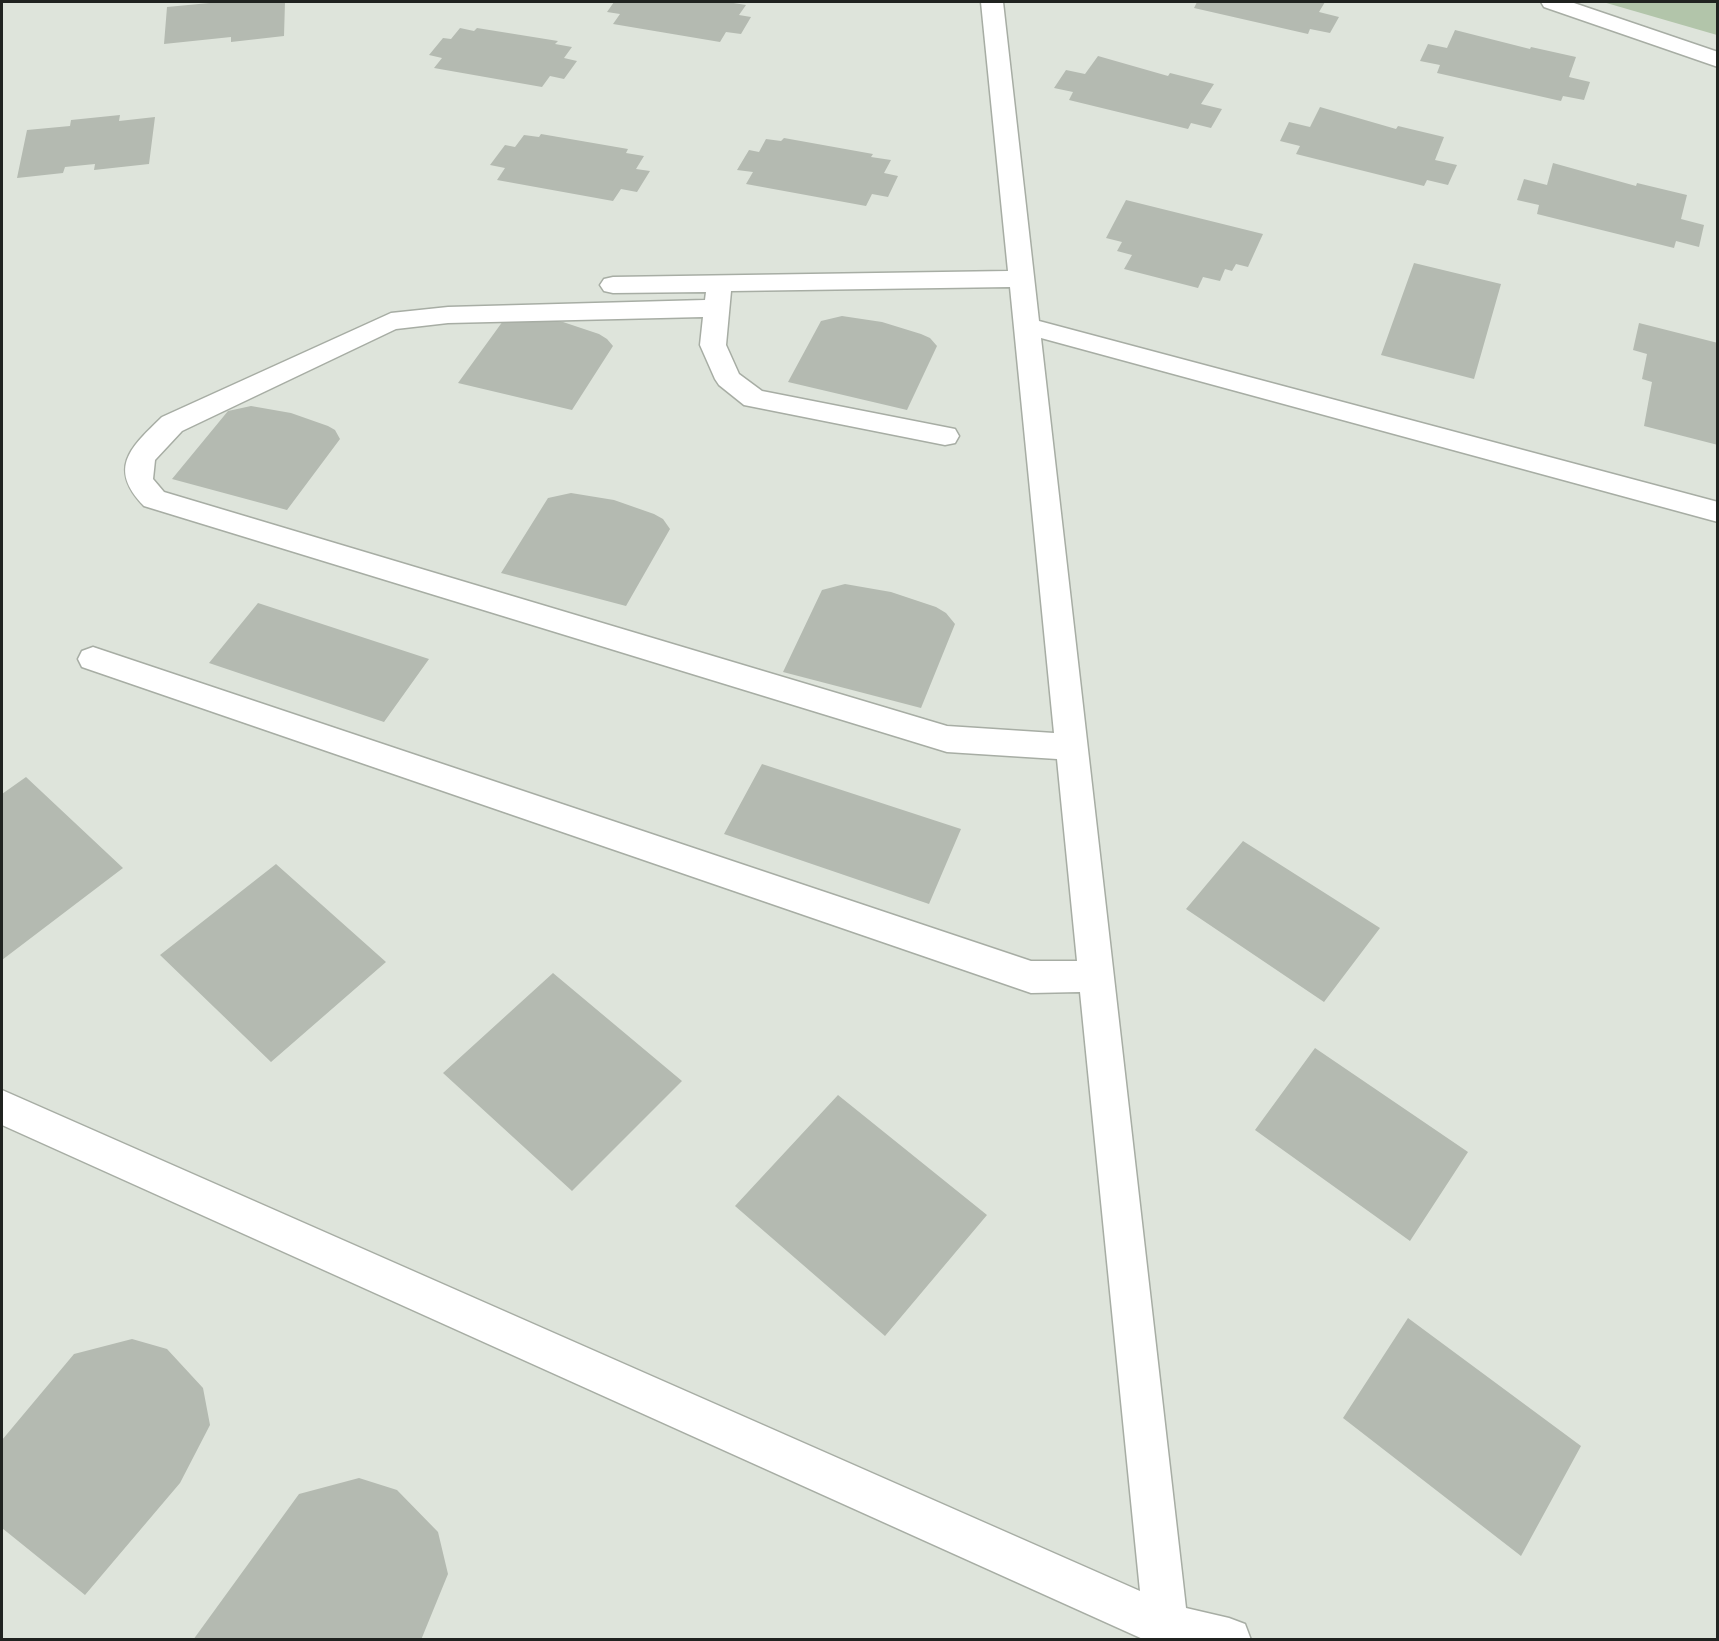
<!DOCTYPE html>
<html>
<head>
<meta charset="utf-8">
<style>
  body { margin:0 }
  #map { position:relative; width:1719px; height:1641px; overflow:hidden; background:#dee4db; font-family:"Varela Round",sans-serif }
  canvas { display:block }
  .frame { position:absolute; inset:0; border:3px solid #202320; pointer-events:none }
</style>
</head>
<body>
<div id="map">
<canvas width="1719" height="1641"></canvas>
<div class="frame"></div>
</div>
<script>
const context = document.querySelector('canvas').getContext('2d');
context.lineJoin = 'round';
function fill(path, color) { context.fillStyle = color; context.fill(path, 'evenodd'); }
function strokePath(path, color, width, dash) { context.strokeStyle = color; context.lineWidth = width; context.lineCap = dash ? 'butt' : 'round'; context.setLineDash(dash || []); context.stroke(path); }
fill(new Path2D(`
  M1603 2H1717V35Z`), '#b2c5aa');
fill(new Path2D(`
  M220 2H285L284 36 231 42V37L164 44 167 7Z
  M614 2H727L746 5 739 15 751 17 741 34 726 32 720 42 613 24 620 14 607 12Z
  M1197 2H1325L1319 12 1339 17 1330 33 1310 29 1308 34 1194 8Z
  M460 28 474 31 477 28 558 41 555 44 572 47 564 58 577 61 564 79 550 76 542 87 434 68 442 58 429 55 443 38 451 39Z
  M1455 30 1530 49 1531 47 1576 57 1569 77 1590 82 1584 100 1563 96 1561 101 1437 73 1440 65 1420 61 1428 44 1447 48Z
  M1098 56 1168 76 1170 73 1214 84 1201 104 1222 109 1211 128 1191 123 1188 129 1069 100 1073 92 1054 88 1066 70 1085 74Z
  M1320 107 1396 129 1398 126 1444 137 1435 160 1457 165 1448 185 1427 180 1424 186 1296 154 1300 146 1280 141 1289 122 1310 127Z
  M120 115 119 121 155 117 149 164 94 170 95 164 65 167 63 173 17 178 27 130 70 126 71 120Z
  M541 134 628 149 626 153 644 156 636 169 650 171 637 192 621 189 613 201 497 180 505 168 490 165 505 145 515 147 524 135 539 137Z
  M784 138 873 154 871 157 891 160 884 173 898 176 888 197 872 194 866 206 746 184 753 172 737 170 749 150 759 152 766 139 781 141Z
  M1553 163 1636 186 1637 183 1687 195 1681 219 1704 225 1699 247 1676 241 1674 248 1537 214 1539 205 1517 200 1524 179 1547 185Z
  M1126 200 1263 234 1248 267 1236 264 1232 271 1225 269 1220 281 1203 277 1198 288 1124 269 1132 255 1117 251 1122 242 1106 238Z
  M1414 263 1501 284 1474 379 1381 355Z
  M524 316 563 322 599 334 607 339 613 346 572 410 458 383 503 321Z
  M842 316 882 322 921 334 930 338 937 346 907 410 788 382 821 321Z
  M1639 323 1718 343V445L1644 426 1652 382 1642 379 1647 354 1633 350Z
  M251 406 291 413 328 426 335 430 340 439 287 510 172 479 228 411Z
  M571 493 614 500 654 514 663 519 670 529 626 606 501 573 548 498Z
  M845 584 891 592 936 607 946 613 955 624 921 708 783 672 822 590Z
  M258 603 429 659 384 722 209 663Z
  M762 764 961 829 929 904 724 834Z
  M26 777 123 868 2 960V794Z
  M1243 841 1380 928 1324 1002 1186 909Z
  M276 864 386 962 271 1062 160 955Z
  M553 973 682 1081 572 1191 443 1073Z
  M1315 1048 1468 1152 1410 1241 1255 1130Z
  M838 1095 987 1215 885 1336 735 1206Z
  M1408 1318 1581 1446 1521 1556 1343 1418Z
  M132 1339 167 1349 203 1388 210 1425 180 1483 85 1595 2 1528V1440L74 1354Z
  M359 1478 397 1490 438 1532 448 1574 421 1640H193L299 1494Z`), '#b4bab1');
const minor = new Path2D(`
  M981 2H1003L1039 321 1718 502V522L1041 338 1186 1608 1229 1618 1245 1624 1251 1640H1145L2 1125V1090L1140 1591 1080 992 1031 993 82 667 78 659 82 651 93 647 1031 961H1077L1057 759 947 752 144 506C107 468 131 447 162 417L391 313 448 307 705 300 706 292 613 293 604 291 600 285 604 279 613 277 1008 271ZM1010 287 1054 733 947 726 164 492 153 479 155 460 182 431 396 329 448 323 703 317 700 345 715 379 719 385 744 405 945 445 955 443 959 436 955 429 762 391 739 374 726 345 731 291Z
  M1541 2H1571L1718 52V67L1544 7Z`);
strokePath(minor, '#a7ada4', 3);
fill(minor, '#fff');
</script>
</body>
</html>
